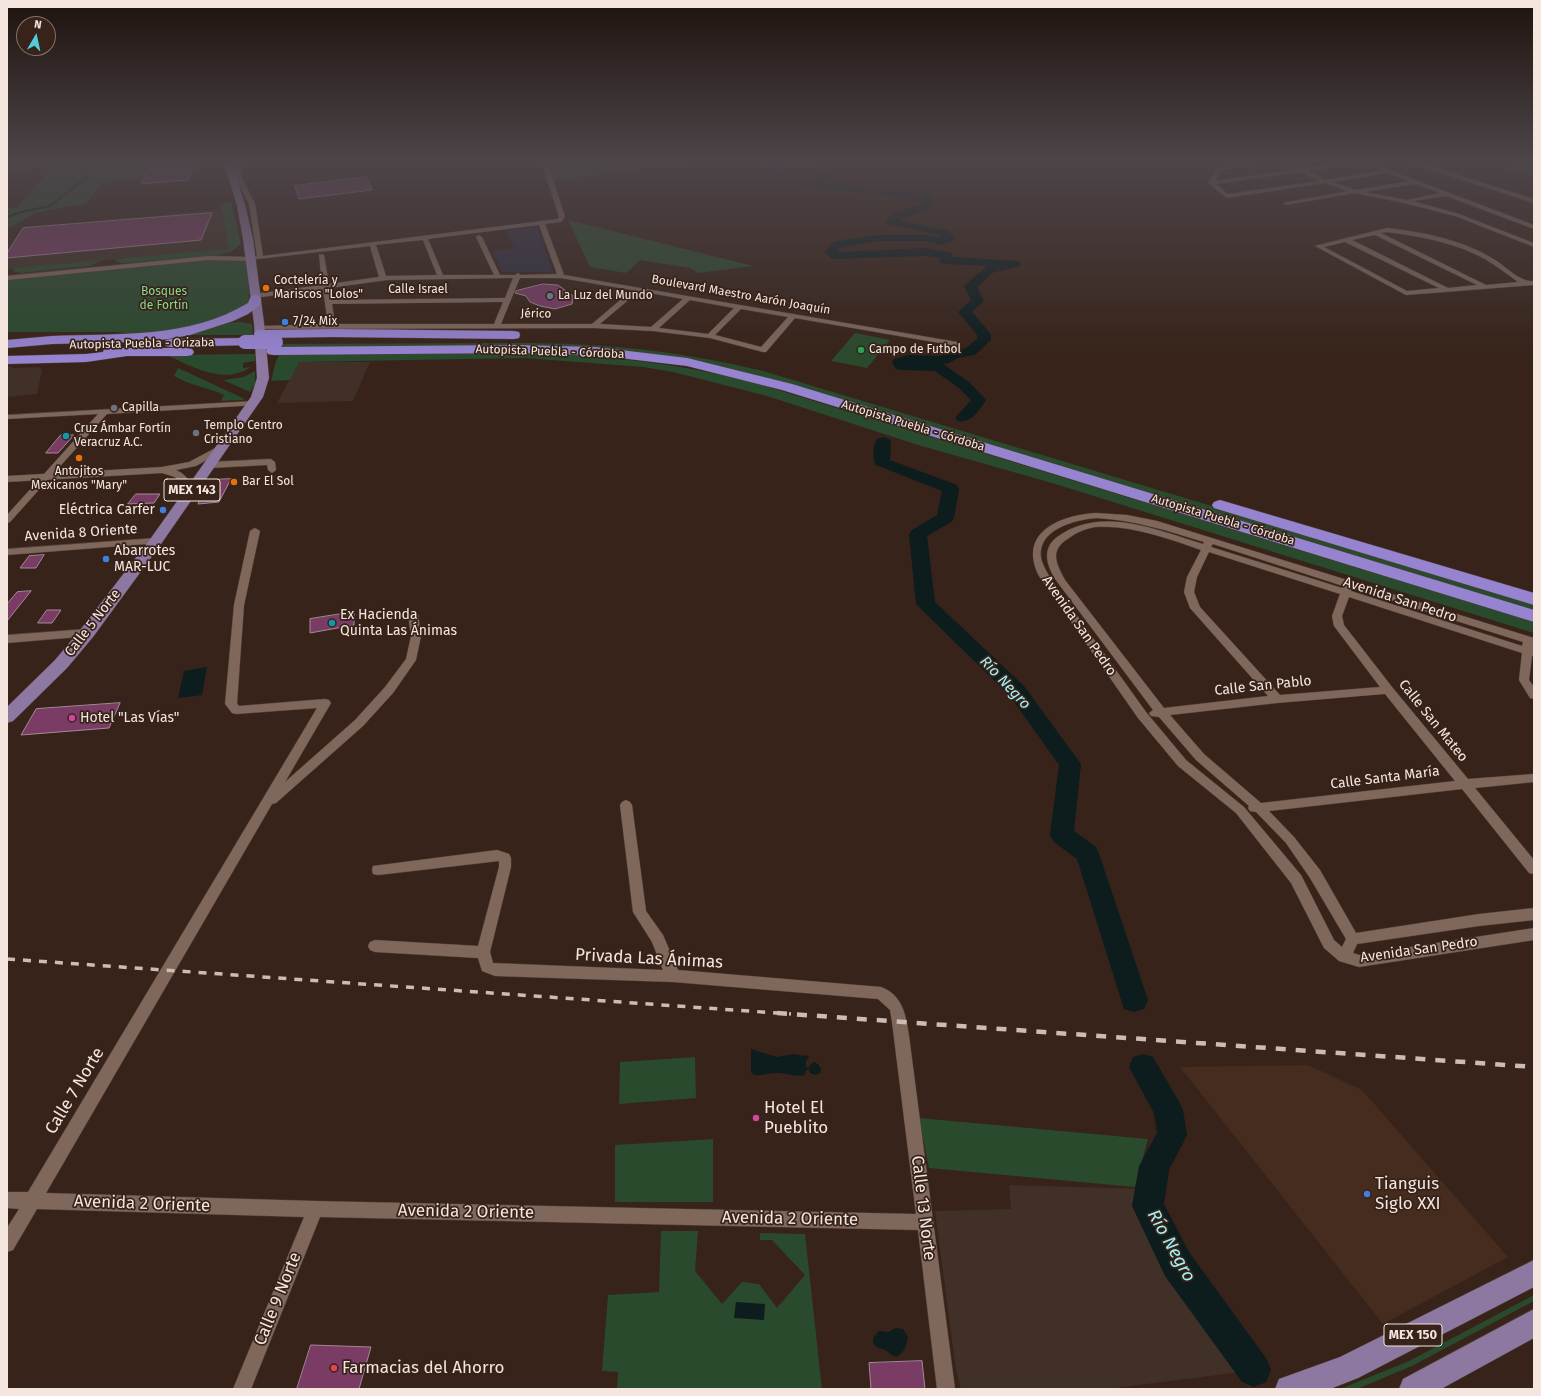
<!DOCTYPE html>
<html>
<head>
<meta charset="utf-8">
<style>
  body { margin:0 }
  #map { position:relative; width:1541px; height:1396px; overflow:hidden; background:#372319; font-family:"Fira Sans",sans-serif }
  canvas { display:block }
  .frame { position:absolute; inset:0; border:8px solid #f4e6df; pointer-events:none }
  .north { position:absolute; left:16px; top:16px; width:40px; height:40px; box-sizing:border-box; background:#372319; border:1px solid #837168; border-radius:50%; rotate:9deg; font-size:11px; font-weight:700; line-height:16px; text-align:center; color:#f4e6df }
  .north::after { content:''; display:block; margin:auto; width:14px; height:18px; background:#53cbda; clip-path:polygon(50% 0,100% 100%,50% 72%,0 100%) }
</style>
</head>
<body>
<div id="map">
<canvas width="1541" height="1396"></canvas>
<div class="frame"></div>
<div class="north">N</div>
</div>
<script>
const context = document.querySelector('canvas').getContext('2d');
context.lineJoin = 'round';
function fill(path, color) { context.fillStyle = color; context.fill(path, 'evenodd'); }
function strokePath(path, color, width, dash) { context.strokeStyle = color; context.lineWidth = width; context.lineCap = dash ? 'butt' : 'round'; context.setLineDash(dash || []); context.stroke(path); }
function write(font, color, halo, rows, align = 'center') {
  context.font = font + ' "Fira Sans",sans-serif'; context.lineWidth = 3.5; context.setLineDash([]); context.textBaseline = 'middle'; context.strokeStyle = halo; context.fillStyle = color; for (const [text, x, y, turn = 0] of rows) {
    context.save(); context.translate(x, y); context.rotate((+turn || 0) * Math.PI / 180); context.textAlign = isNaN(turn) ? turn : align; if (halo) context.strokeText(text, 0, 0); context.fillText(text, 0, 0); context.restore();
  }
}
fill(new Path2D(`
  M1308 1065 1362 1090 1508 1257 1383 1324 1180 1067Z`), '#462c1f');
fill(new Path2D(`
  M222 209 229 249 7 269V253L23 228Z
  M299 362H370L353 401 277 403Z
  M7 365 14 368 39 367 42 370 37 394 7 397Z
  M1009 1185 1142 1189 1174 1269 1249 1371 1107 1389H961L956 1370 935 1211 1011 1209Z`), '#413027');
fill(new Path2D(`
  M537 226 553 272H502L492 251 514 248 506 230Z`), '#312d3e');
fill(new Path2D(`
  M7 163H151L144 178 102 183 86 203 35 213 7 229V208H17L51 168 7 171Z
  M546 163H686L551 181Z
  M1515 163H1534V177L1504 170 1518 165Z
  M231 202 241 244 232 251 217 255 127 263H120L114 259 229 249 222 209 219 205Z
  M568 220 753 266 698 273 690 268 640 260 626 273 590 267Z
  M103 260 89 266 20 273 13 271 15 268Z
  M213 260H244L248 263 249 302 242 310 178 331 140 335 116 332H7V280Z
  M241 322 252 324 253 336 238 335H183L225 323Z
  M855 333 890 340 867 368 831 361Z
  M518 343C604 343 680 351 763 371L1534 603V612L756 375 725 367 646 353 265 349V344Z
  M539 353C612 356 681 364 752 382L1534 622V633L1052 483 918 445 767 396 673 372 643 367 525 358 299 362 290 380 271 381 276 361 279 355Z
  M255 354V361L243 363V368L251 367C223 386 192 366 166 355Z
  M178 368 243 398 244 400 221 401 224 395 220 393 186 382 174 376Z
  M255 371V384L250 392 223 380 244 377Z
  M695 1057 696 1098 619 1104 620 1062Z
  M919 1118 1148 1139 1135 1187 929 1168Z
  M713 1139V1202H615V1145Z
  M661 1231H698L695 1271 722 1304 742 1282 759 1284 777 1308 805 1275 772 1240H760V1233L805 1234 822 1389H617L618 1372 602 1371 608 1295 659 1292Z
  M1534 1295V1301L1412 1366 1357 1389H1340L1409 1361Z`), '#2a4a2d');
fill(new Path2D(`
  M207 667 202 695 178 698 184 671Z
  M751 1049 777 1057 794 1054 803 1056 807 1055 809 1058 806 1060V1067L809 1068 810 1065 814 1062 819 1065 821 1070 820 1073 815 1075 810 1073 809 1070H806L805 1075C795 1078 787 1072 776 1073 768 1073 762 1076 754 1075L751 1072Z
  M736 1302 765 1304 764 1320 734 1318Z
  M896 1328 903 1329 908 1337 905 1349 897 1357C890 1355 890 1353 885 1350 879 1348 877 1348 873 1343V1338L879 1331 888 1332Z`), '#0d1c1d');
strokePath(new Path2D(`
  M7 217 21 212 50 206 87 177 82 163`), '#0d1c1d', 2);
fill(new Path2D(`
  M759 163H769L768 166C779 169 782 165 793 163 807 162 822 165 830 177L820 184 847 185 926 194 931 197 933 204 928 209 899 220 949 231 955 239 953 241 941 245 926 241H878L840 248 837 251 839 252 926 248 952 253 953 257 1019 261 1021 264 1019 267 994 272 977 287 984 301 972 312 991 334V340L975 355 958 358 949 363 943 364 969 382 986 400C980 410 970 424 958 421L955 418 971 400 959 388 935 371 901 370 896 369 892 362 894 359 909 355 941 356 949 351 966 348 977 339V335L958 312 971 300 964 286 987 266 945 264 941 263 939 260 940 258 926 256 832 259 825 252 832 243 836 241 878 235H926L942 237 941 235 887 224 885 222 892 214 920 205 922 203 919 199 847 191H825L805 187 804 185 819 176C803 163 796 171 780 174 773 175 765 172 758 170L757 168Z
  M883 437 889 439 891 442 890 460 957 485 959 489 954 518 951 522 927 536 935 602 1024 686 1081 764 1074 831 1096 847 1099 854 1148 1000 1144 1009 1134 1012 1124 1009 1077 859 1054 842 1050 835 1059 765 1010 696 916 604 909 534 912 530 937 515 942 491 876 465C872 460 873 445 877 439Z
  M1143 1054 1153 1057 1178 1100 1183 1110 1187 1135 1169 1170 1164 1204 1189 1252 1266 1358 1271 1370 1266 1382 1254 1387 1242 1382 1165 1276 1132 1206 1139 1166 1157 1133 1154 1113 1129 1067 1133 1057Z`), '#0d1c1d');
const building = new Path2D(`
  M162 163H195L188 180 141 184 151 164Z
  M367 177 372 190 299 199 295 186Z
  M212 213 201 240 7 258V253L23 228Z
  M543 284 558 285 573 296 572 304 555 309 540 306 530 302 526 296 515 293 516 291Z
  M61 435H74L58 453H46Z
  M231 479 219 502 198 504 209 480Z
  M136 494H160L154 503 128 504Z
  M44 555 36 568H20L29 556Z
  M31 591 7 621V604L17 592Z
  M47 610H61L52 623H38Z
  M354 612V625L310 633V619Z
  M120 703 109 728 21 735 36 709Z
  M311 1345 371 1347 359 1389H297Z
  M922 1361 925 1389H871L869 1363Z`);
fill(building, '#7a3c65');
strokePath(building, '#a28a98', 1);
const minor = new Path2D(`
  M234 163H240L242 178 255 204 263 256 558 219 559 217 542 163H548L565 217 561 222 545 224 564 275 957 342 961 344 957 346 795 318 766 352H763L710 338 653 331 594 328 258 329 256 328 260 326 328 324 323 289 254 298 251 296 254 294 322 285 319 254 324 255 329 284 379 277 370 246 249 260V258L257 256 249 204 236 178ZM539 225 557 274 521 275 518 273 515 275H500L482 237 479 235 476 237 494 275H443L428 239ZM423 240 437 275 386 276 376 245ZM513 278 505 298 331 300 329 288 387 280ZM520 278H561L632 290 592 324H501ZM639 291 683 299 651 327 600 324ZM690 300 734 308 708 334 659 328ZM503 302 494 324H335L332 304ZM741 309 788 317 761 347 715 335Z
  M1245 163H1257L1221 171 1215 181 1296 169 1285 163H1292L1303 168 1339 163H1355L1308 171 1325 180 1382 171 1363 163H1371L1534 225V229L1446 196 1413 201 1459 214 1534 243V247L1455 216 1404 203 1355 193 1286 205 1283 203 1348 191 1325 183 1227 198 1208 183 1217 169ZM1301 172 1319 181 1228 194 1216 184ZM1388 173 1409 181 1356 190 1332 182ZM1415 184 1440 193 1407 200 1365 192Z
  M1387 228C1423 232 1464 240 1495 260 1507 267 1519 282 1534 281V285L1406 295 1315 246ZM1387 232C1420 236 1456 243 1485 259 1497 266 1507 274 1518 282L1486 285 1381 233ZM1375 235 1477 285 1448 288 1352 240ZM1345 242 1439 288 1407 291 1324 247Z
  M254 401H257V405L107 414 10 522 7 523V515L98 414 7 419V415Z
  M271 459 275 462 276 470 272 473 268 470 267 465 210 468 206 465 210 462Z
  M1096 513 1127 515 1157 521 1534 638 1533 649H1534V656H1532L1529 680 1534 687V699L1530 698 1519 680 1522 653 1349 597 1342 616 1344 625 1392 687 1468 779 1534 774V782L1475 788 1534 860V874L1529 873 1462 789 1269 811 1294 837 1320 870 1356 933 1479 914 1534 908V920L1479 926 1357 944 1353 953 1359 955 1534 928V940L1359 967 1339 961 1324 948 1291 883 1236 813 1178 766 1138 718 1039 576C1017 532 1061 515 1096 513ZM1096 518C1135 520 1168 531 1204 542L1203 544C1157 530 1101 505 1057 537 1040 550 1048 569 1058 583L1153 710 1149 713 1151 716 1159 717 1196 760 1249 806 1248 808 1250 811 1256 812 1286 843 1310 878 1346 939 1342 947 1334 940 1301 875 1244 807 1186 760 1146 712 1052 581C1048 574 1043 566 1041 558 1037 529 1075 520 1096 518ZM1095 527C1132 525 1166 538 1201 550L1187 577 1184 592 1190 608 1268 696 1164 708 1065 580C1056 563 1049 550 1069 538 1077 532 1085 529 1095 527ZM1213 544 1343 586 1342 588 1211 547ZM1209 552 1340 594 1332 616 1334 626 1380 687 1280 695 1200 607 1194 592 1197 577ZM1352 588 1523 642 1522 646 1351 591ZM1385 694 1455 781 1261 803 1204 754 1170 715 1277 703Z
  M255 528 260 531 244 605 237 703 239 706 325 699 329 700 331 703 285 782 355 720 385 687 406 659 411 636 408 614 413 611 418 614 421 636 416 660 393 693 363 726 276 803 272 804 46 1193 315 1201 916 1214 892 1022 890 1010 878 999 673 982 495 976 482 971 478 958 375 952 370 950 368 946 370 942 375 940 478 946 499 867V861L378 875 373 874 372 870 373 866 497 850 509 854 511 858V867L490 952 493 963 663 970 652 942 633 912 620 805 622 802 626 800 630 802 632 805 646 911 663 935 678 970 881 987C903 995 906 1016 909 1036L955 1389H937L918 1230 320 1217 251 1389H233L304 1217 37 1209 13 1250 7 1252V1228L19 1209 7 1208V1192H28L317 708 236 714 232 713 225 704 234 605 250 531Z
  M156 538 159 539 161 541 159 543 7 555V549Z`);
const tertiary = new Path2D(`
  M1410 163H1421L1534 199V203Z
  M209 256 251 257 255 259 251 261 209 260 7 280V276Z
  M223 444 228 447 226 449 196 466 176 470C186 474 191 483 196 492L191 495 187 494 175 477 162 473 7 482V476L162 467 189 462Z
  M87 629 91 630 93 633 91 636 7 643V635Z`);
const primary = new Path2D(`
  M224 163H232L245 205 253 239 264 323 269 378 263 397 161 544 93 637 67 668 13 721 7 723V707L55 660 81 629 151 538 251 397 257 378 254 323 243 239 237 205Z
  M1534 1260V1287L1358 1378 1330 1389H1275L1279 1379 1340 1357Z
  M1534 1309V1338L1441 1389H1399L1403 1379Z`);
const motorway = new Path2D(`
  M255 295 259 296 261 299 260 305 248 314 233 321 190 335 168 339 134 342 52 344 7 348V340C22 339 37 337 52 336 119 333 188 339 248 303L251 296Z
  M333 329 514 331 519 332 520 335 519 338 514 339 333 337 260 338 255 337 254 334 255 331 260 330Z
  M245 338 250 339 252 342 250 345 171 347 166 346 164 343 166 340 171 339Z
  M516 345 595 347 687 358 792 384 1534 610V622L782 390 687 366 595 355 516 353 273 355 268 354 266 351 268 348 273 347Z
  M109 348H187L192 349 194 352 192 355 187 356H127L86 362 7 364V356L86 354 103 352 104 349Z
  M1220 500 1534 593V605L1214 508 1212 505 1214 502Z`);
strokePath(minor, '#514039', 1);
strokePath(tertiary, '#514039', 1);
strokePath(primary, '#514039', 1);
strokePath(motorway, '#514039', 1);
fill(minor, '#7f675b');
fill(tertiary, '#7f675b');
fill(primary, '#8d78a2');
fill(motorway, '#9684d1');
strokePath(new Path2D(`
  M7 959 791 1014`), '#ccbcb5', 3.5, [8, 8]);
strokePath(new Path2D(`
  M777 1013 1534 1067`), '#ccbcb5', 4.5, [10, 10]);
const motorwayBridge = new Path2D(`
  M245 342H276`);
strokePath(motorwayBridge, '#514039', 14, []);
strokePath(motorwayBridge, '#9684d1', 14);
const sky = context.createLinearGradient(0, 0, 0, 359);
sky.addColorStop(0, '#1e130e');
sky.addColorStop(0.45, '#4d4549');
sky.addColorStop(1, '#4d454900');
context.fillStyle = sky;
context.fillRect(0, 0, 1541, 359);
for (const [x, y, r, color] of [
  [266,288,4,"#e8710a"],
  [550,296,4,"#6b7280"],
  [285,322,4,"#3f7fe0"],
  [861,350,4,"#2e9e5b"],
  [114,408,4,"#6b7280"],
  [196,433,4,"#6b7280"],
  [66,436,4,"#0f9aa8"],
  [79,458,4,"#e8710a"],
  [234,482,4,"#e8710a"],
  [163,510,4,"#3f7fe0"],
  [106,559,4,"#3f7fe0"],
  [332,623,4,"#0f9aa8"],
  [72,718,4,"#d1479c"],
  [756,1118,4,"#d1479c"],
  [1367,1194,4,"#3f7fe0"],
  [334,1368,4,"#e0444e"]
]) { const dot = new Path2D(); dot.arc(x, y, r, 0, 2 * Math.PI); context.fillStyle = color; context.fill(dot); strokePath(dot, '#372319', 1.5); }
write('12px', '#f4e6df', '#372319', [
  ["Coctelería y",274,281],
  ["Mariscos \"Lolos\"",274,295],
  ["La Luz del Mundo",558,296],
  ["7/24 Mix",293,322],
  ["Campo de Futbol",869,350],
  ["Capilla",122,408],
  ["Templo Centro",204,426],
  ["Cristiano",204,440],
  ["Cruz Ámbar Fortín",74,429],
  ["Veracruz A.C.",74,443],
  ["Antojitos",79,472,"center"],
  ["Mexicanos \"Mary\"",79,486,"center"],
  ["Bar El Sol",242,482]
], 'left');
write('12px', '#f4e6df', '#372319', [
  ["Calle Israel",418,290],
  ["Boulevard Maestro Aarón Joaquín",741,295,10],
  ["Jérico",536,314,1],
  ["Autopista Puebla - Orizaba",142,344,-1],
  ["Autopista Puebla - Córdoba",550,352,2],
  ["Autopista Puebla - Córdoba",913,426,17],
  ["Autopista Puebla - Córdoba",1223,520,17]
]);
write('12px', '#86d88d', '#372319', [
  ["Bosques",164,292],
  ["de Fortín",164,306]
]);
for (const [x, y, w] of [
  [192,490,56],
  [1413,1335,58]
]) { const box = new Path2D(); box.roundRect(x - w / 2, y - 11, w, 22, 3); context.fillStyle = '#372319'; context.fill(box); strokePath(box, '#f4e6df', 1); }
write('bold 13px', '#f4e6df', null, [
  ["MEX 143",192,490],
  ["MEX 150",1413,1335]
]);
write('14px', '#f4e6df', '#372319', [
  ["Eléctrica Carfer",155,510,"right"],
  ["Abarrotes",114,551],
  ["MAR-LUC",114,567],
  ["Ex Hacienda",340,615],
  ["Quinta Las Ánimas",340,631],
  ["Hotel \"Las Vías\"",80,718]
], 'left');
write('14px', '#f4e6df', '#372319', [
  ["Avenida 8 Oriente",81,533,-4],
  ["Avenida San Pedro",1400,600,18],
  ["Calle 5 Norte",93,623,-52],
  ["Avenida San Pedro",1079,626,55],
  ["Calle San Pablo",1263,686,-6],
  ["Calle San Mateo",1433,721,51],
  ["Calle Santa María",1385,778,-7],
  ["Avenida San Pedro",1419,950,-8]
]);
write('italic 15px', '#a0f2f9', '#372319', [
  ["Río Negro",1005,683,47]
]);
write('17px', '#f4e6df', '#372319', [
  ["Privada Las Ánimas",649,959,3],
  ["Calle 7 Norte",75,1091,-59],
  ["Avenida 2 Oriente",142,1204,2],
  ["Calle 13 Norte",923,1208,83],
  ["Avenida 2 Oriente",466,1212,1],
  ["Avenida 2 Oriente",790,1219,1],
  ["Calle 9 Norte",278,1299,-68]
]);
write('17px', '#f4e6df', '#372319', [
  ["Hotel El",764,1108],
  ["Pueblito",764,1128],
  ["Tianguis",1375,1184],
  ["Siglo XXI",1375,1204],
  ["Farmacias del Ahorro",342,1368]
], 'left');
write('italic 18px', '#a0f2f9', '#372319', [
  ["Río Negro",1171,1246,61]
]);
</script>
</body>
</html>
